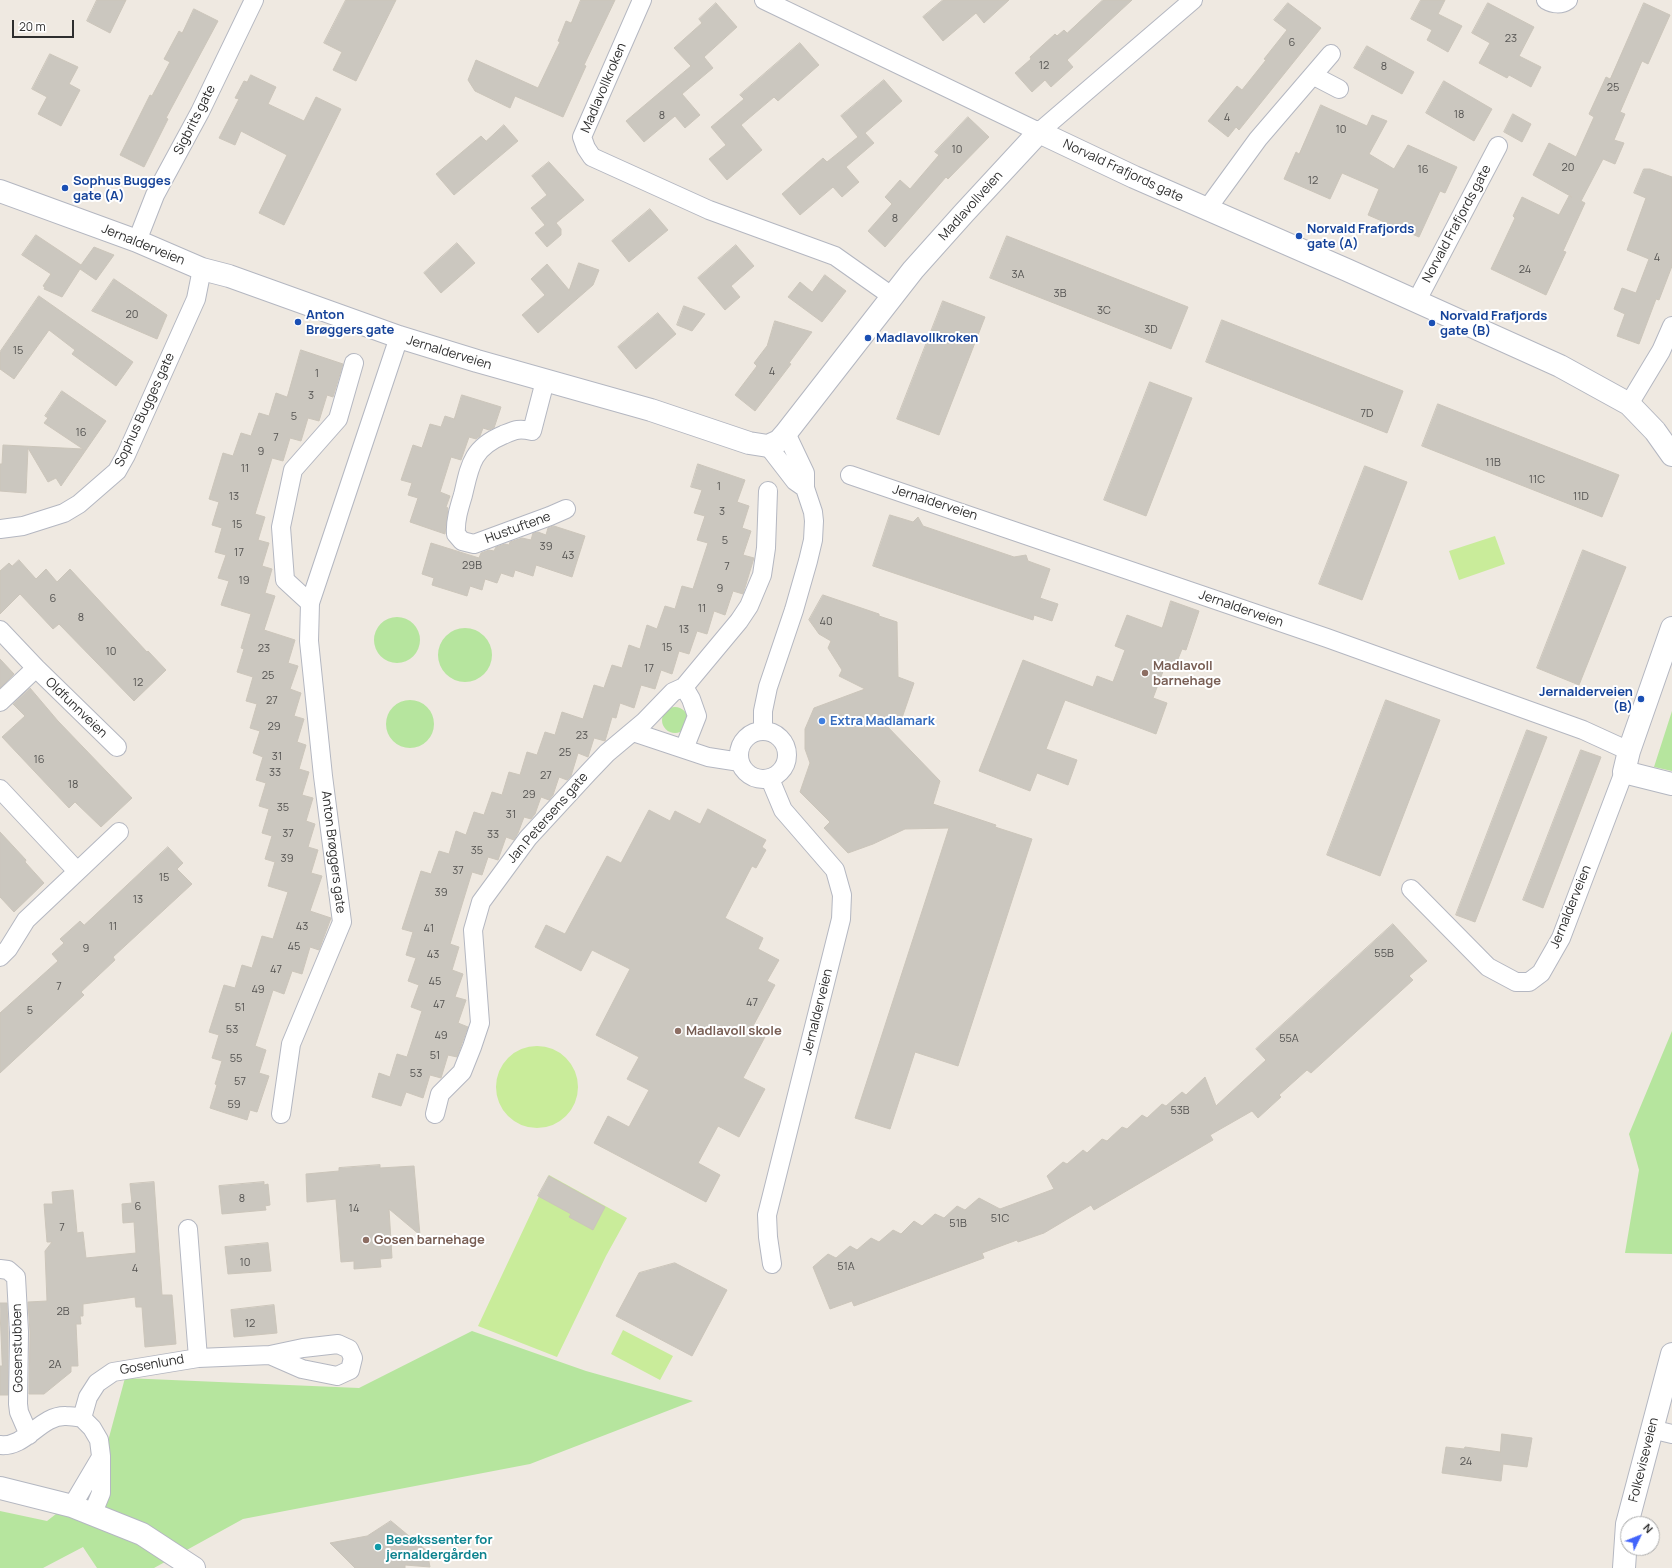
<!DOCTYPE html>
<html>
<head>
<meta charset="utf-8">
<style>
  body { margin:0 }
  #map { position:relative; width:1672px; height:1568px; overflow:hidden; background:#efe9e1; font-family:Manrope,sans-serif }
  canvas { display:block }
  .north { position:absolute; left:1620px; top:1516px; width:40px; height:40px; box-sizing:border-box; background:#fff; border:1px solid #ababab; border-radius:50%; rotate:47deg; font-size:11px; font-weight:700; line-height:16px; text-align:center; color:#2e2e2e }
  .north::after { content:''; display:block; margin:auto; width:14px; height:18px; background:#4264fb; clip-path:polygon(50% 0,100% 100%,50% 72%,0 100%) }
  .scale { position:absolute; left:12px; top:20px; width:62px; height:18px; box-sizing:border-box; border:2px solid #2e2e2e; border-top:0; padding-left:5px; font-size:12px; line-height:14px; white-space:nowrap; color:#2e2e2e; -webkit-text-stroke:3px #fff; paint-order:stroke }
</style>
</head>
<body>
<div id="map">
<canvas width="1672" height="1568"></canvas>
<div class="north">N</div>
<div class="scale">20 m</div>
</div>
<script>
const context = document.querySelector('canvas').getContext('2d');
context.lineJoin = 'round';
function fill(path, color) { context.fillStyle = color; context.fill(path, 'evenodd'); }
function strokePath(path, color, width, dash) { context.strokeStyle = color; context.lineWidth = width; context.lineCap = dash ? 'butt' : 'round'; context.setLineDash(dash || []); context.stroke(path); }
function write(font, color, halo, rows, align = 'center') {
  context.font = font + ' Manrope,sans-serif'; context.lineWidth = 4; context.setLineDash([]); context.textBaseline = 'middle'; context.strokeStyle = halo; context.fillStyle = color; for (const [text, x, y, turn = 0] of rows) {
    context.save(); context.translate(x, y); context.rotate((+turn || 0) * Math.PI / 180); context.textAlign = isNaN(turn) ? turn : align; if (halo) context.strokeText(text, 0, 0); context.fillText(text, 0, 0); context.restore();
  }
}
fill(new Path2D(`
  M374 640a23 23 0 1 1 46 0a23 23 0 1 1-46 0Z
  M438 655a27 27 0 1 1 54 0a27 27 0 1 1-54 0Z
  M386 724a24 24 0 1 1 48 0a24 24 0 1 1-48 0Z
  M662 720a13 13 0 1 1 26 0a13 13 0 1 1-26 0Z
  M1672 711V771L1654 767Z
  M1672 1031V1254L1625 1253 1639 1170 1629 1134Z
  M472 1331 586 1371 693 1401 530 1464 243 1519 154 1568H97L83 1547 43 1568H0V1511L47 1521 97 1482 125 1378 359 1388Z`), '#b6e59e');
fill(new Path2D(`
  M1495 536 1505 564 1459 580 1449 551Z
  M496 1087a41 41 0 1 1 82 0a41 41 0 1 1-82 0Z
  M549 1175 627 1218 606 1256 557 1357 478 1326Z
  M623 1330 673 1356 660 1380 611 1354Z`), '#c9ec9a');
const building = new Path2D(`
  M97 0H126L110 33 87 21Z
  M346 0H396L356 81 333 70 342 52 324 43Z
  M581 0H615L584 65 586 66 563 117 515 96 510 108 475 91 468 80 476 60 538 88 560 42 558 41 566 21 571 23Z
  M943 0H1009L984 23 976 13 943 41 923 17Z
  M1103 0H1132L1067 60 1073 67 1051 87 1045 80 1032 92 1015 73 1031 59 1030 57 1055 34 1057 36 1064 30 1067 33Z
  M1421 0H1445L1438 14 1462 26 1448 52 1427 40 1432 30 1411 19Z
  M716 3 737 27 704 57 713 68 682 94 700 115 685 128 675 116 644 142 626 121 691 66 674 48 702 23 699 19Z
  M1288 3 1321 28 1239 130 1236 127 1228 137 1208 121 1237 86 1242 90 1266 60 1264 59 1287 30 1274 20Z
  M1488 3 1534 27 1519 56 1541 67 1531 87 1509 75 1507 78 1479 63 1490 43 1472 33Z
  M1644 3 1670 15 1648 64 1642 61 1620 112 1625 114 1614 140 1624 143 1615 164 1603 159 1581 201 1585 203 1563 251 1566 252 1546 295 1491 269 1515 218 1513 216 1522 197 1559 215 1569 196 1572 197 1533 175 1549 143 1576 157 1594 117 1589 114 1606 77 1610 79Z
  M194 9 218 21 166 118 168 119 144 167 120 155 150 95 152 96 170 62 164 59 179 31 182 33Z
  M800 43 819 65 778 101 774 97 741 125 762 150 727 180 709 159 726 145 711 127 744 99 740 95Z
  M1367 46 1414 72 1402 94 1354 68Z
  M50 54 78 67 69 84 80 90 61 126 38 114 47 97 32 89Z
  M251 75 276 87 268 104 304 121 316 97 341 109 284 225 259 213 287 155 241 131 235 145 219 138 239 99 235 98 244 81 247 82Z
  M884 80 902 101 865 133 874 143 846 167 859 182 842 197 833 187 800 215 782 194 823 158 827 162 858 137 841 116Z
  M1444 81 1492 109 1474 141 1426 113Z
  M1321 105 1367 126 1372 115 1387 121 1369 154 1394 169 1408 145 1457 167 1445 193 1440 191 1419 237 1368 215 1379 189 1342 173 1330 199 1284 179 1296 152 1299 154Z
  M1513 114 1531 124 1522 142 1504 132Z
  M968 117 989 137 948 179 946 177 885 247 868 231 892 204 885 197 900 180 910 189 939 155 935 152Z
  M504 125 518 141 454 195 436 174 481 136 486 141Z
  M549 162 584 200 556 223 561 229V235L547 247 535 233 545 225 531 208 547 195 532 176Z
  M1644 169H1650L1672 177V266L1659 300 1656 299 1639 344 1617 336 1625 314 1614 309 1622 288 1636 293 1649 259 1627 250 1646 198 1634 193Z
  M650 209 668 230 629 262 612 241Z
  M36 235 81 265 94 247 114 255 96 280 80 269 62 297 44 289 45 287 43 286 51 274 22 255Z
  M1007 236 1188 307 1171 349 990 278Z
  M457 243 475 263 441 293 424 273Z
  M736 245 754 266 731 286 740 297 725 310 698 278Z
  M579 263 599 270 593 285 538 333 522 315 545 295 531 279 547 264 569 290Z
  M825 275 846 291 822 322 788 297 800 282 812 292Z
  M114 279 167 315 157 339 92 311Z
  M39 296 133 362 116 386 72 354 75 350 49 330 14 379 0 369V352Z
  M943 301 985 317 939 435 897 419Z
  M684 306 705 314 692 331 677 325Z
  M658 313 676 334 636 369 618 347Z
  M1222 320 1403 391 1387 433 1206 362Z
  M775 321 812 332 789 363 791 364 755 411 735 395 757 366 754 363 767 346Z
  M301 350 343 364 333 397 327 395 319 421 308 418 301 441 290 438 283 461 272 458 255 514 265 517 258 540 269 543 262 566 272 569 265 593 275 596 264 630 295 640 288 663 298 666 290 689 301 693 294 716 304 719 297 742 306 745 299 769 309 772 302 795 313 798 306 821 315 824 308 847 318 850 311 873 322 876 310 911 331 918 319 950 310 947 302 974 292 971 284 994 273 990 255 1046 266 1050 259 1073 269 1076 257 1112 250 1110 247 1120 210 1108 217 1085 215 1084 222 1061 212 1058 219 1035 209 1032 224 985 235 988 242 965 252 968 262 936 273 939 288 892 268 886 275 862 265 859 272 836 262 833 269 809 259 806 266 783 256 780 263 757 253 753 260 731 250 728 257 704 246 701 253 677 237 672 244 649 241 648 251 614 221 605 229 581 218 578 226 555 215 552 222 528 212 525 219 502 209 499 223 453 233 456 241 433 251 436 259 413 269 416 276 393 287 397Z
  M1150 382 1192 398 1146 516 1104 500Z
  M62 391 106 421 61 486 56 478 48 482 28 448 26 493 0 491V464H2L3 445 83 449 44 423 48 418 45 416Z
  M462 395 501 407 494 428 489 430 483 428 480 436 476 439 469 437 461 460 451 457 440 492 450 496 446 507 448 508 445 534 410 522 418 498 408 495 412 483 401 480 413 445 422 448 430 424 441 427 445 416 454 419Z
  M1438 404 1619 475 1602 517 1422 446Z
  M698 464 745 480 737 502 749 506 742 528 751 531 743 555 754 558 743 594 733 591 725 615 714 611 707 634 697 631 689 654 679 651 672 674 661 670 655 689 641 685 634 708 620 703 616 718 612 717 605 741 594 738 588 757 578 753 571 776 567 780 559 777 553 795 549 800 541 797 535 814 531 819 524 817 518 833 514 840 506 837 498 860 488 857 482 875 472 872 450 944 459 947 452 970 463 974 455 997 466 1000 458 1023 468 1027 457 1057 448 1055 441 1078 430 1075 423 1098 406 1092 401 1106 372 1097 379 1073 390 1077 397 1054 407 1057 422 1011 411 1007 419 985 408 981 416 958 406 955 413 932 402 929 421 871 431 874 439 851 449 854 456 831 466 835 474 812 484 815 492 792 502 795 509 772 520 775 527 752 537 755 545 732 555 735 562 712 583 719 594 685 604 688 612 665 622 668 629 645 640 649 647 625 657 629 665 606 675 609 682 586 693 589 708 543 697 540 705 516 694 513 702 490 691 487Z
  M1365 466 1407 482 1362 600 1319 584Z
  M890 515 913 522 918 517 923 526 1014 557 1026 555 1028 561 1050 569 1040 598 1058 604 1052 621 1034 615 1033 620 873 566Z
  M554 526 585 536 572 577 536 565 533 576 515 570 513 577 501 573 497 583 485 579 482 590 470 586 467 596 432 585 434 578 422 574 431 543 479 558 481 553 489 550 494 551 496 547 505 544 509 545 510 542 522 538 531 540 533 533 538 532 546 535 548 528Z
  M1583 550 1626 567 1579 685 1537 668Z
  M19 560 36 579 46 569 57 582 70 569 147 652 148 651 166 670 134 701 59 624 53 629 20 594 0 614V571L9 563 12 566Z
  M823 595 879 614V616L897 622 898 677 914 683 902 718 884 723 940 781 933 804 996 825 995 827 1032 839 958 1066 915 1052 890 1129 855 1118 949 828 905 829 873 844 848 853 824 828 830 822 800 792 810 763 805 749V729L814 708 865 689 839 676 842 670 828 648 831 641 819 634 809 620Z
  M1171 601 1199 611 1186 650 1182 649 1174 669 1165 666 1153 698 1167 703 1156 734 1065 700 1046 749 1077 760 1068 785 1037 773 1030 791 979 771 1023 660 1093 687 1097 676 1113 682 1125 650 1115 646 1127 615 1162 628Z
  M0 659 14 674 0 688Z
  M30 688 58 721 132 798 101 827 75 802 69 808 2 737 25 716 13 704Z
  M1386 700 1440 720 1380 876 1327 855Z
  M1527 730 1547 737 1475 922 1456 915Z
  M1581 750 1601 757 1543 908 1523 900Z
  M708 809 766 840 762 847 766 850 756 868 752 866 725 918 763 938 758 949 779 960 767 981 775 985 752 1028 766 1035 743 1078 765 1089 739 1137 718 1126 698 1163 720 1175 706 1202 594 1143 608 1116 629 1127 649 1090 627 1079 639 1057 596 1035 630 969 592 950 581 971 535 947 546 925 565 934 607 856 621 863 649 810 670 821 675 811 700 824Z
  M0 832 26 860 25 862 44 883 14 912 0 897Z
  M168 847 183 863 177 869 192 884 113 957 115 960 81 992 84 995 0 1073V1013L58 961 52 954 64 943 60 939 80 921 84 925Z
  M1393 924 1427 961 1409 976 1413 980 1311 1073 1307 1070 1279 1095 1281 1097 1258 1118 1252 1111 1210 1135 1213 1140 1094 1210 1091 1205 1044 1233 1018 1242 1017 1240 982 1253 984 1258 854 1306 852 1301 830 1309 813 1267 828 1254 836 1258 850 1246 857 1250 871 1238 879 1242 893 1230 901 1234 914 1221 922 1226 935 1214 944 1218 957 1206 965 1210 979 1198 1000 1209 1054 1189 1047 1176 1063 1162 1067 1164 1083 1150 1087 1153 1102 1139 1107 1141 1122 1127 1127 1129 1142 1115 1147 1118 1162 1104 1166 1106 1182 1092 1186 1095 1205 1077 1216 1106 1266 1060 1256 1049Z
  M380 1165V1168L414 1166 420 1235 389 1209 392 1258 380 1259 381 1267 354 1269V1261L341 1262 336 1199 307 1202 306 1174 339 1171V1168Z
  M549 1176 605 1207 593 1230 569 1217 571 1214 538 1196Z
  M154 1182 162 1295H172L176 1344 145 1347 142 1307H136L135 1297 83 1304V1316H80L81 1324H76L78 1366H71V1372L44 1394H29L30 1332 28 1302 47 1301 45 1251 52 1242H47L44 1204H53L52 1192 73 1190 77 1233 83 1232 86 1258 136 1253 134 1222 123 1223 122 1204 132 1203 130 1184Z
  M264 1182V1185L268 1184 270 1205 265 1206 266 1210 222 1214 219 1186Z
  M268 1243 271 1271 228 1274 225 1247Z
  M675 1263 727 1290 692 1356 616 1316 639 1273Z
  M0 1303H7L8 1332V1395H0V1366H2Z
  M274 1305 277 1333 234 1337 231 1310Z
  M1502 1434 1532 1438 1527 1467 1503 1464 1501 1481 1442 1473 1446 1447 1464 1449 1465 1447 1500 1452Z
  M391 1521 427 1551 430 1567 405 1565V1568H355L330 1543 367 1536Z`);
fill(building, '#cbc7bf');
strokePath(building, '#cbc5ba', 1);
const street = new Path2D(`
  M642 0 582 137 586 148 592 157 709 210 835 256 893 297
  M764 0 1039 132 1193 0
  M1546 0C1553 4 1561 5 1568 0
  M1314 76 1339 89
  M1207 209 1258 139 1331 54
  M137 241 155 195 200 112 254 0
  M1416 302 1498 146
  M545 381 532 431C518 428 515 430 503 435 472 448 470 465 463 495 459 508 455 521 456 534L462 541 474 544 550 516 566 509
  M1629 404 1661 351 1672 326
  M768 446 795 481 805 488
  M850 475 1327 638 1583 730 1629 751
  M0 529 23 526 64 513 79 504 117 471 126 455 196 299 202 269
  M310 603 285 580 281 527 293 470 338 419 354 363
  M0 630 36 668 117 747
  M684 687 691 699 697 716 684 749
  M0 702 36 668
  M763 730V711L768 687 794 610 808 561 813 540 814 521 813 512 805 488V473L786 433
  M739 755a24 24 0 1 1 48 0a24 24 0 1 1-48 0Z
  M633 732 708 757 740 762
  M770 779 783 810 835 870 842 895 841 919 767 1215 768 1237 772 1264
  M0 789 77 871
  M1411 889 1488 967 1516 982H1529L1541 973 1561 938 1624 772
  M0 957 8 949 26 920 119 832
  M281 1114 291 1044 342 922 323 776 309 641 310 603 399 337
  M435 1114 440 1094 462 1072 472 1047 480 1023 473 930 481 902 528 838 588 773 607 753 644 722 673 692 684 687 739 621 749 606 762 575 766 548 768 491
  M188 1229 198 1358
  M0 1269 8 1270 16 1277 19 1332 18 1404 19 1412 29 1435
  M1651 1429 1672 1434
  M0 1445C26 1448 40 1415 66 1416 71 1416 77 1417 82 1418
  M72 1506 101 1457
  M92 1515 101 1493V1456L99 1440 92 1428 82 1418 88 1397 97 1383 113 1372 198 1358 270 1355 303 1348 338 1344 349 1349 353 1358 350 1370 337 1376 302 1369 270 1355`);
const secondary = new Path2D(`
  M0 191 137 241 202 269 229 276 399 337 477 361 651 410 749 443 768 446 779 441 786 433 913 270 964 213 1039 132 1134 177 1347 270 1560 366 1629 404 1655 431 1672 455
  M1672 628 1629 751 1624 772 1672 784
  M0 1488 72 1506 142 1534 194 1568
  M1624 1568 1627 1524 1672 1354`);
strokePath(street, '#b4b7c1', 20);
strokePath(secondary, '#b4b7c1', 24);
strokePath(street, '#fff', 18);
strokePath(secondary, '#fff', 22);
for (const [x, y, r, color] of [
  [65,188,4,"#1a4fb4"],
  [1299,236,4,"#1a4fb4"],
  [298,322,4,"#1a4fb4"],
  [1432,323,4,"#1a4fb4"],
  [868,338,4,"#1a4fb4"],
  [1145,673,4,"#8d6e63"],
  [1641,699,4,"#1a4fb4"],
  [822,721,4,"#3f7fe0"],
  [678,1031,4,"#8d6e63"],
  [366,1240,4,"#8d6e63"],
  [378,1547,4,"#0f9aa8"]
]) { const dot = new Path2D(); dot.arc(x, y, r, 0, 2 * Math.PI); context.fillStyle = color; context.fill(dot); strokePath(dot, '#fff', 1.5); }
write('11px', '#555452', null, [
  ["23",1511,39],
  ["6",1292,43],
  ["12",1044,66],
  ["8",1384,67],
  ["25",1613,88],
  ["18",1459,115],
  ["8",662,116],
  ["4",1227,118],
  ["10",1341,130],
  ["10",957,150],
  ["20",1568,168],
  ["16",1423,170],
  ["12",1313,181],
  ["8",895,219],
  ["4",1657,258],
  ["24",1525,270],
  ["3A",1018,275],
  ["3B",1060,294],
  ["3C",1104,311],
  ["20",132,315],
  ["3D",1151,330],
  ["15",18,351],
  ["4",772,372],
  ["1",317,374],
  ["3",311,396],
  ["7D",1367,414],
  ["5",294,417],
  ["16",81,433],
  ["7",276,438],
  ["9",261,452],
  ["11B",1493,463],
  ["11",245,469],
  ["11C",1537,480],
  ["1",719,487],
  ["13",234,497],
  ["11D",1581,497],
  ["3",722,512],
  ["15",237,525],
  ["5",725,541],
  ["39",546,547],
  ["17",239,553],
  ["43",568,556],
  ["29B",472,566],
  ["7",727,567],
  ["19",244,581],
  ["9",720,589],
  ["6",53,599],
  ["11",702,609],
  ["8",81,618],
  ["40",826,622],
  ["13",684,630],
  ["15",667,648],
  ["23",264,649],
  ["10",111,652],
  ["17",649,669],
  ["25",268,676],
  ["12",138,683],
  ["27",272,701],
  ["29",274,727],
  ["23",582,736],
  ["25",565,753],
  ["31",277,757],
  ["16",39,760],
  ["33",275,773],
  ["27",546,776],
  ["18",73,785],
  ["29",529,795],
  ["35",283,808],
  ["31",511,815],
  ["37",288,834],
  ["33",493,835],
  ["35",477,851],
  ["39",287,859],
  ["37",458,871],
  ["15",164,878],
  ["39",441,893],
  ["13",138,900],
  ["11",113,927],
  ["43",302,927],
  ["41",429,929],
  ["45",294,947],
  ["9",86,949],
  ["55B",1384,954],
  ["43",433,955],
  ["47",276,970],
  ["45",435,982],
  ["7",59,987],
  ["49",258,990],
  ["47",752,1003],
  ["47",439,1005],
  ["51",240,1008],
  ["5",30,1011],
  ["53",232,1030],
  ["49",441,1036],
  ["55A",1289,1039],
  ["51",435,1056],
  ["55",236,1059],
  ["53",416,1074],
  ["57",240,1082],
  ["59",234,1105],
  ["53B",1180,1111],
  ["8",242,1199],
  ["6",138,1207],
  ["14",354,1209],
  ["51C",1000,1219],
  ["51B",958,1224],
  ["7",62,1228],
  ["10",245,1263],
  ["51A",846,1267],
  ["4",135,1269],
  ["2B",63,1312],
  ["12",250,1324],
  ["2A",55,1365],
  ["24",1466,1462]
]);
write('13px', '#2e2e2e', '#fff', [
  ["Madlavollkroken",604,88,-67],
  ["Sigbrits gate",195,120,-63],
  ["Norvald Frafjords gate",1123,171,25],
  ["Madlavollveien",971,206,-48],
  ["Norvald Frafjords gate",1457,224,-62],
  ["Jernalderveien",143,245,22],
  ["Jernalderveien",449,353,17],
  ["Sophus Bugges gate",145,410,-65],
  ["Jernalderveien",935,503,18],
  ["Hustuftene",518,528,-20],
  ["Jernalderveien",1241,609,19],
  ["Oldfunnveien",76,708,44],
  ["Jan Petersens gate",548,818,-49],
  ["Anton Brøggers gate",333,852,83],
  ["Jernalderveien",1571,907,-68],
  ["Jernalderveien",818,1012,-76],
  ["Gosenstubben",18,1348,-91],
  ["Gosenlund",152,1365,-10],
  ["Folkeviseveien",1644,1460,-76]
]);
write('bold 13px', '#164399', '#fff', [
  ["Sophus Bugges",73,181],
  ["gate (A)",73,196],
  ["Norvald Frafjords",1307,229],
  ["gate (A)",1307,244],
  ["Anton",306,315],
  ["Brøggers gate",306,330],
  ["Norvald Frafjords",1440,316],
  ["gate (B)",1440,331],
  ["Madlavollkroken",876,338],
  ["Jernalderveien",1633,692,"right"],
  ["(B)",1633,707,"right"]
], 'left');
write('bold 13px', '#785e54', '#fff', [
  ["Madlavoll",1153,666],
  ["barnehage",1153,681],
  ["Madlavoll skole",686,1031],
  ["Gosen barnehage",374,1240]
], 'left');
write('bold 13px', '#366cbe', '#fff', [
  ["Extra Madlamark",830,721]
], 'left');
write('bold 13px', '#0d838f', '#fff', [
  ["Besøkssenter for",386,1540],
  ["jernaldergården",386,1555]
], 'left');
</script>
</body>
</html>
